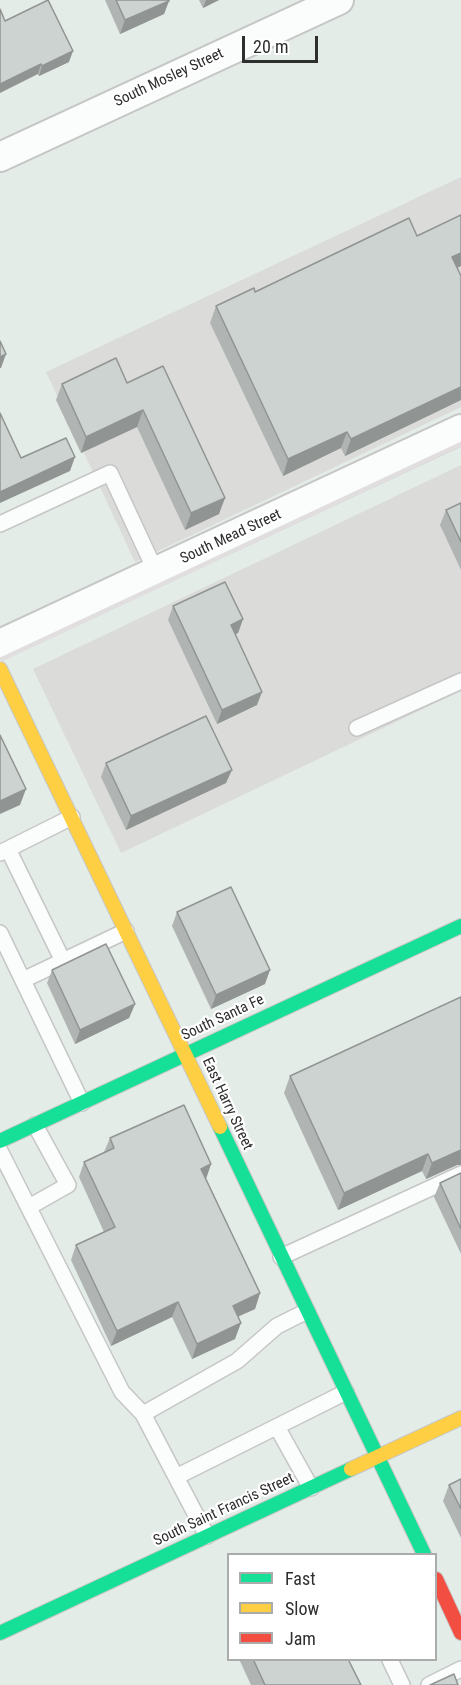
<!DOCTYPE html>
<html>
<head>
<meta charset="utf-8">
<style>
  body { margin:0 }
  #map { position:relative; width:461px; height:1685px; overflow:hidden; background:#e4ece8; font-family:"Roboto Condensed",sans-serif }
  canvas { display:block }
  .legend { position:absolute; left:227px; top:1553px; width:210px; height:108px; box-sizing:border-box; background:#fff; border:2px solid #ababab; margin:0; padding:8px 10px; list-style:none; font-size:18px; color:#2e2e2e }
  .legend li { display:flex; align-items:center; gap:12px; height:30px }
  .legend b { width:30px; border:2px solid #ababab }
  .scale { position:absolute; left:242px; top:36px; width:76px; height:27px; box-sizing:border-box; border:3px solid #2e2e2e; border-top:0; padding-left:8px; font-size:18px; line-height:21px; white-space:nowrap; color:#2e2e2e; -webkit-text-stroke:4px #fff; paint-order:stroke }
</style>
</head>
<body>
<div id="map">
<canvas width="461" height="1685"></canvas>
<ul class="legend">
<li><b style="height:8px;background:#16e098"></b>Fast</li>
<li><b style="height:8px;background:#ffcf43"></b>Slow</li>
<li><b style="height:8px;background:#f24e42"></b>Jam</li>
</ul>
<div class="scale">20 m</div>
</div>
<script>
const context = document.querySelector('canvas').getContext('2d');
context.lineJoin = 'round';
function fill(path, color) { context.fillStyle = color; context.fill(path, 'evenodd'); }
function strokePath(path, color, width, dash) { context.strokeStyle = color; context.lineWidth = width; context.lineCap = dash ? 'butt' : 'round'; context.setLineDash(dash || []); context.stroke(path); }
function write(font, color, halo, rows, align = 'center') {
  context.font = font + ' "Roboto Condensed",sans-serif'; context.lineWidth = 4.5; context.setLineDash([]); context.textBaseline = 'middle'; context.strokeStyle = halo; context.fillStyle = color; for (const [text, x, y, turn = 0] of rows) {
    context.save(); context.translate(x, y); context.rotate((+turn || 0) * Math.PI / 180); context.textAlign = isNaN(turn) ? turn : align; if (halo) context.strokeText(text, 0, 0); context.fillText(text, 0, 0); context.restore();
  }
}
fill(new Path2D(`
  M461 177V407L135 562 46 372Z
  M461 465V691L121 853 33 669Z`), '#dbdbd9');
const lane = new Path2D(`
  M0 524 110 473 156 572
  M357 728 461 681
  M8 849 63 961
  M0 853 72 817
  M0 933 82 1103
  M23 980 126 931
  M0 1151 122 1392 143 1414 207 1536
  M29 1207 68 1185 35 1125
  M281 1257 461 1174
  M143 1414 237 1361 277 1326 307 1311
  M277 1427 311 1488
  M176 1477 346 1392
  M390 1660 402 1685
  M429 1685 461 1669`);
const street = new Path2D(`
  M0 157 339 0
  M0 644 461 429`);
const fast = new Path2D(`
  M220 1127 424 1554
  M0 1141 461 926
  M0 1633 351 1469`);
const slow = new Path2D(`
  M0 669 220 1127
  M351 1469 461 1418`);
const jam = new Path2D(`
  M436 1579 461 1633`);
strokePath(lane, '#c5c6c5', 18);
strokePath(street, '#c5c6c5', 32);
strokePath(fast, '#c5c6c5', 16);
strokePath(slow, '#c5c6c5', 16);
strokePath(jam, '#c5c6c5', 16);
strokePath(lane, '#fbfcfc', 15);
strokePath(street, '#fbfcfc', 28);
strokePath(fast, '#16e098', 14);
strokePath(slow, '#ffcf43', 14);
strokePath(jam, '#f24e42', 14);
strokePath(new Path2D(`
  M0 660 461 444`), '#e1dedf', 4.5);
fill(new Path2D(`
  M105 0H169L164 14 120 34Z
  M199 0H219L203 8Z
  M5 21 69 62 39 76Z
  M461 215V266L457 268 461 275V400L345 456 341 448 283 476 210 323 216 306 255 292 417 236Z
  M127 383 219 514 185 530 137 427 81 453 56 400 62 384Z
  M461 503V570L440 525 446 510Z
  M173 606 243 619 238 633 235 634 257 705 217 724 168 620Z
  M106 763 226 783 126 830 101 777Z
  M177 912 265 984 211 1009 172 926Z
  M52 970 135 1004 129 1018 75 1044 47 983Z
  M461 997V1165H457L426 1179 422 1171 338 1210 284 1093 290 1076Z
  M110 1138 211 1164 206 1178 260 1293 255 1309 238 1317 235 1339 192 1359 172 1317 111 1346 71 1260 76 1245 104 1232 79 1177 84 1162 104 1152Z
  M461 1173V1254L434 1197 440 1183Z
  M461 1479V1538L443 1501 449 1485Z
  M239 1659H348L361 1685H251Z`), '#b0b5b3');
fill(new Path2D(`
  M206 0H219L203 8Z
  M169 1 164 14 120 34 125 20Z
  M73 51 69 62 39 76 42 66Z
  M41 64 38 74 0 93V84Z
  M461 253V266L446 273 452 257Z
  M6 354 1 368H0V357Z
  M461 387V400L345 456 351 439Z
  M143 410 137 427 81 453 86 437Z
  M347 432 341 448 283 476 288 459Z
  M75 457 70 471 0 503V492Z
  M225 498 219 514 185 530 191 513Z
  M243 619 238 633 226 638 231 625Z
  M262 692 257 705 217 724 222 710Z
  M232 770 226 783 126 830 131 816Z
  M26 789 20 805 0 814V801Z
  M270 970 265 984 211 1009 216 995Z
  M135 1004 129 1018 75 1044 80 1030Z
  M461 1147V1165H457L426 1179 432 1163Z
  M428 1154 422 1171 338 1210 344 1193Z
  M211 1164 206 1179 201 1169Z
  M260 1293 255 1309 227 1321 233 1306Z
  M178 1302 172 1317 111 1346 117 1331Z
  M241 1323 235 1339 192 1359 197 1344Z`), '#909492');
const building = new Path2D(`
  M48 0 73 51 42 66 41 64 0 84V9L5 21Z
  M116 0H169V1L125 20Z
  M461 215V253L452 257 461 276V387L351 439 347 432 288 459 216 306 254 288 255 292 409 218 417 236Z
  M0 341 6 354 0 357Z
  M116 358 127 383 163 366 225 498 191 513 143 410 86 437 62 384Z
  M0 413 21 458 66 438 75 457 0 492Z
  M461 503V542L446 510Z
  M225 582 243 619 231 625 262 692 222 710 173 606Z
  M206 716 232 770 131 816 106 763Z
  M0 735 26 789 0 801Z
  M231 887 270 970 216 995 177 912Z
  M106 944 135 1004 80 1030 52 970Z
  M461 997V1150L432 1163 428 1154 344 1193 290 1076Z
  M184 1105 211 1164 201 1169 260 1293 233 1306 241 1323 197 1344 178 1302 117 1331 76 1245 115 1227 84 1162 114 1148 110 1138Z
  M461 1173V1229L440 1183Z
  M461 1479V1509L449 1485Z
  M253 1659H348L361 1685H265Z
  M454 1674 458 1685H430Z`);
fill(building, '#cdd3d0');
strokePath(building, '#909492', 1.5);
write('15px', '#2e2e2e', '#fff', [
  ["South Mosley Street",169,78,-25],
  ["South Mead Street",231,537,-25],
  ["South Santa Fe",223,1018,-25],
  ["East Harry Street",227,1104,65],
  ["South Saint Francis Street",224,1510,-25]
]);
</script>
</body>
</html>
